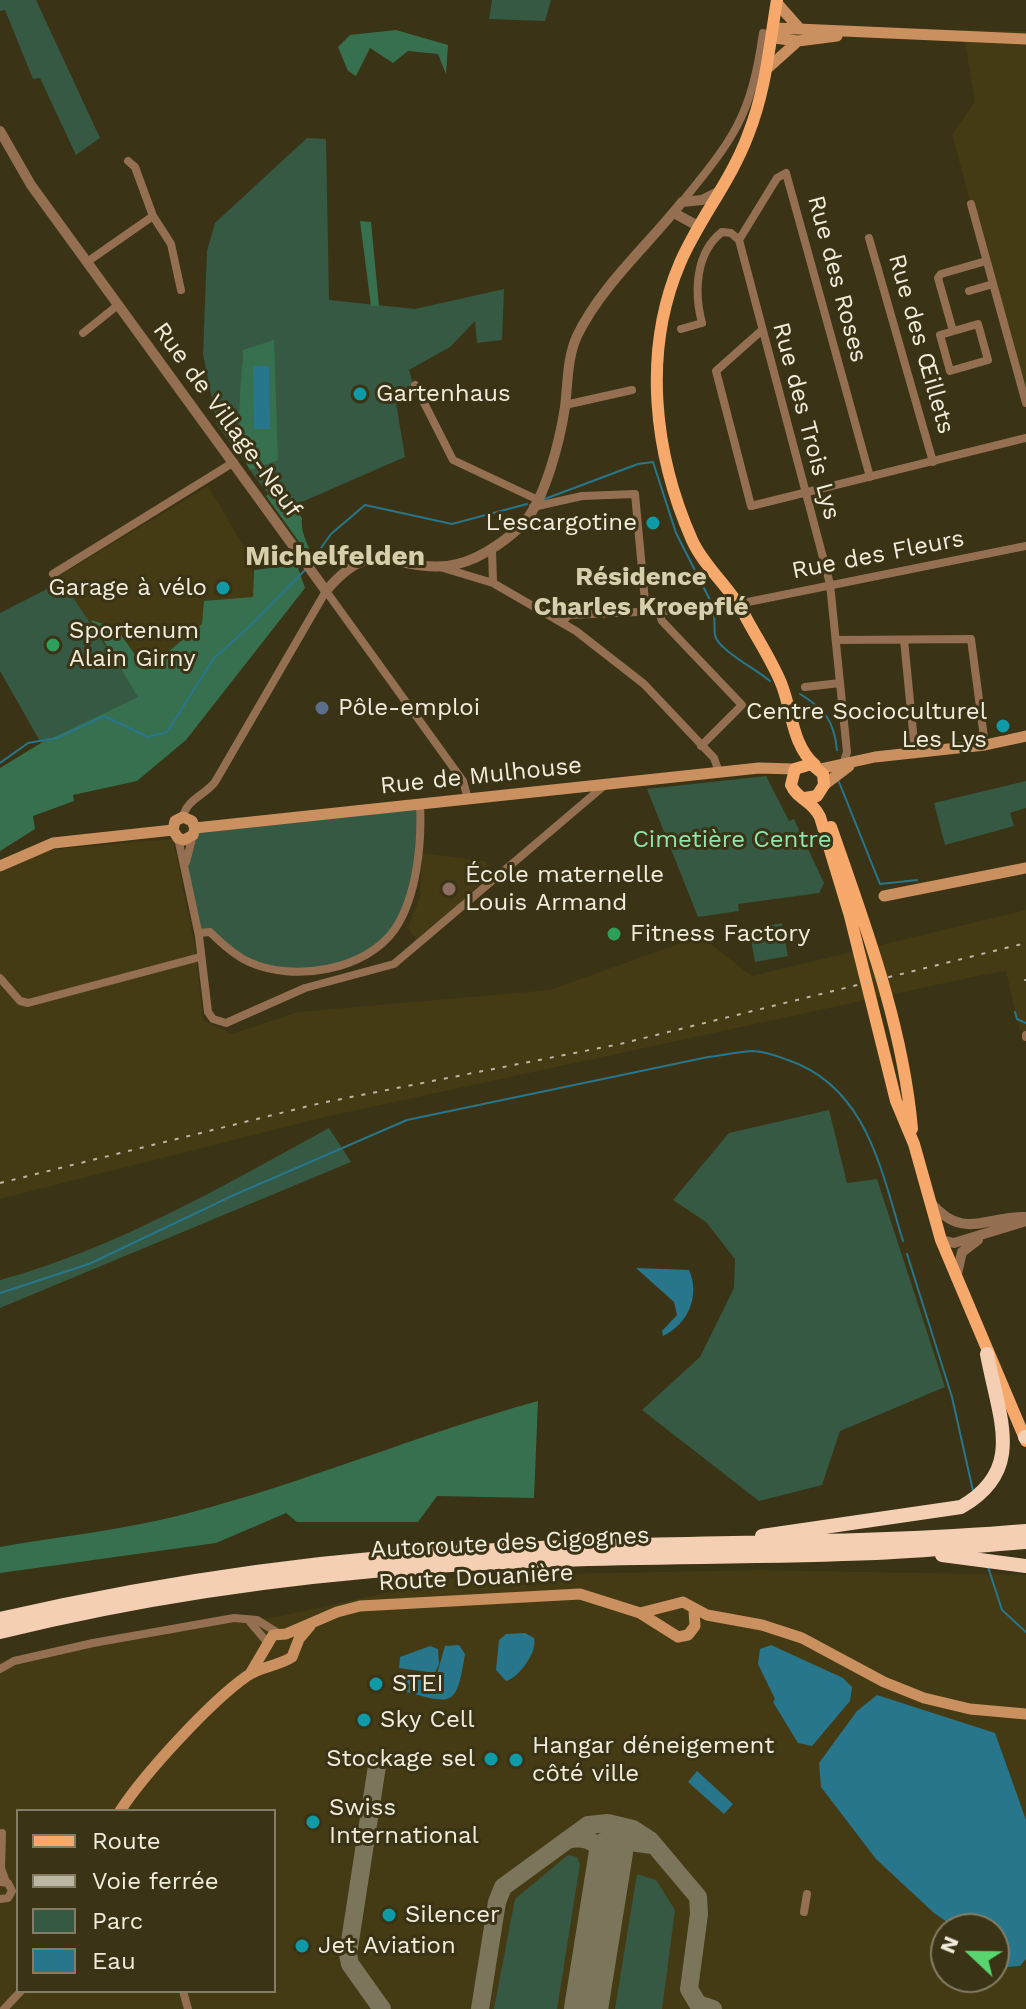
<!DOCTYPE html>
<html>
<head>
<meta charset="utf-8">
<style>
  body { margin:0 }
  #map { position:relative; width:1026px; height:2009px; overflow:hidden; background:#3a3315; font-family:"Work Sans",sans-serif }
  canvas { display:block }
  .legend { position:absolute; left:16px; top:1809px; width:260px; height:184px; box-sizing:border-box; background:#3a3315; border:2px solid #837d65; margin:0; padding:10px 14px; list-style:none; font-size:24px; color:#f1eddc }
  .legend li { display:flex; align-items:center; gap:16px; height:40px }
  .legend b { width:40px; border:2px solid #837d65 }
  .north { position:absolute; left:930px; top:1913px; width:80px; height:80px; box-sizing:border-box; background:#3a3315; border:2px solid #837d65; border-radius:50%; rotate:292deg; font-size:22px; font-weight:700; line-height:32px; text-align:center; color:#f1eddc }
  .north::after { content:''; display:block; margin:auto; width:28px; height:36px; background:#59d56f; clip-path:polygon(50% 0,100% 100%,50% 72%,0 100%) }
</style>
</head>
<body>
<div id="map">
<canvas width="1026" height="2009"></canvas>
<ul class="legend">
<li><b style="height:10px;background:#f6a96a"></b>Route</li>
<li><b style="height:10px;background:#bcb7a3"></b>Voie ferrée</li>
<li><b style="height:22px;background:#365943"></b>Parc</li>
<li><b style="height:22px;background:#28768c"></b>Eau</li>
</ul>
<div class="north">N</div>
</div>
<script>
const context = document.querySelector('canvas').getContext('2d');
context.lineJoin = 'round';
function fill(path, color) { context.fillStyle = color; context.fill(path, 'evenodd'); }
function strokePath(path, color, width, dash) { context.strokeStyle = color; context.lineWidth = width; context.lineCap = dash ? 'butt' : 'round'; context.setLineDash(dash || []); context.stroke(path); }
function write(font, color, halo, rows, align = 'center') {
  context.font = font + ' "Work Sans",sans-serif'; context.lineWidth = 6; context.setLineDash([]); context.textBaseline = 'middle'; context.strokeStyle = halo; context.fillStyle = color; for (const [text, x, y, turn = 0] of rows) {
    context.save(); context.translate(x, y); context.rotate((+turn || 0) * Math.PI / 180); context.textAlign = isNaN(turn) ? turn : align; if (halo) context.strokeText(text, 0, 0); context.fillText(text, 0, 0); context.restore();
  }
}
fill(new Path2D(`
  M963 30 1026 31V387L986 261 952 134 975 102Z
  M208 486 252 560 254 597 203 624 139 697 59 576Z
  M173 839 196 952 203 1020 232 1034 298 1012 550 990 700 936 752 976 1026 910V1034L1019 1028 1006 971 982 975 325 1117 0 1199V873L46 850Z
  M422 853 485 861 492 877 417 940 408 928 420 897Z
  M759 1570 1026 1575V2009H0V1661L86 1641 277 1617 461 1576ZM18 1811H274V1991H18ZM946 1929H994V1977H946Z`), '#443b14');
fill(new Path2D(`
  M0 0H36L100 138 76 155 40 78 33 79 5 10 0 11Z
  M492 0H551L545 21 489 19Z
  M307 138 326 139 329 300 415 309 504 289 502 340 477 343 475 321 450 347 409 370 414 387 394 390 405 457 281 511 250 470 278 459 243 350 240 420 243 459 217 425 203 354 207 251 215 223Z
  M59 576 139 697 41 743 0 671V613L47 589Z
  M766 776 789 821 794 819 824 883 819 893 738 904 739 911 698 917 647 789Z
  M1026 781V808L1010 813 1014 826 945 845 934 803Z
  M420 809C417 847 418 894 395 928 370 966 289 982 249 962 235 955 222 942 210 932L199 933 186 870 198 833Z
  M782 923 788 956 755 962 749 929Z
  M829 1110 847 1183 877 1179 945 1387 840 1431 822 1485 759 1501 642 1410 700 1357 734 1288 735 1259 706 1222 673 1200 729 1133Z
  M329 1128 351 1162 0 1308V1280C117 1248 223 1186 329 1128Z
  M568 1855 577 1857 580 1864 557 2009H494L515 1899Z
  M637 1874 656 1880 675 1910 662 2009H615Z`), '#365943');
fill(new Path2D(`
  M396 30 448 45 446 74 438 54 408 51 393 63 370 48 356 76 348 71 338 47 350 35Z
  M360 221 371 222 379 306H371Z
  M274 340 278 460 250 470C232 444 242 382 243 350ZM254 366H269V429L254 428Z
  M280 487 302 518C300 536 311 547 315 564L266 496Z
  M297 565 305 588 186 740 137 781 73 795 74 801 33 816 35 829 0 851V768L41 743 138 697 91 620 116 628 146 670 202 624 204 601 253 597 254 570Z
  M538 1401 534 1498 437 1496 418 1522H297L286 1513 216 1543 0 1573V1547C61 1536 125 1530 185 1514 305 1483 419 1434 538 1401Z`), '#37704e');
fill(new Path2D(`
  M253 366H269L270 429H254Z
  M636 1268 689 1270C701 1296 687 1325 663 1336L662 1331 677 1315 674 1302Z
  M525 1633 534 1638C538 1651 519 1678 506 1681L496 1670 499 1640 506 1634Z
  M459 1645 465 1654C456 1710 453 1704 399 1690V1674H437L445 1646Z
  M771 1645 843 1678 852 1687 850 1701 812 1746 798 1743 773 1702 775 1699 758 1664 760 1649Z
  M430 1646 438 1649 439 1664 435 1673 399 1668 400 1657Z
  M877 1695 995 1733 1026 1820V1959L1020 1966 994 1968V1929H957L934 1913 876 1859 821 1787 819 1763 857 1711Z
  M697 1771 733 1804 724 1814 688 1782Z`), '#28768c');
strokePath(new Path2D(`
  M542 500 638 464 653 462 676 533 711 602
  M311 562 331 534 365 505 452 524 527 504
  M714 615C715 621 714 629 715 635 717 649 756 669 770 681
  M800 694C825 709 834 721 837 750
  M0 763 28 743 57 738 104 716 148 737 167 732 214 658 250 626 305 570
  M839 782 880 884 917 880
  M1015 1012 1017 1019 1026 1023
  M907 1254 952 1397 973 1491
  M0 1293 89 1264 234 1195 407 1120 708 1057C723 1055 738 1052 752 1051 764 1051 777 1056 788 1060 867 1087 881 1170 903 1241
  M988 1567 1002 1610 1026 1632`), '#28768c', 2);
strokePath(new Path2D(`
  M377 1766 348 1954 350 1964 382 2009
  M567 1840C591 1834 607 1848 606 1872
  M603 1899 617 1851 630 1842 652 1845
  M480 2009 497 1902 503 1887 588 1825 608 1823 633 1829 650 1840 698 1897 699 1914 689 1989 698 2004 713 2009`), '#7b755c', 18);
strokePath(new Path2D(`
  M586 2009 611 1852`), '#7b755c', 44);
strokePath(new Path2D(`
  M128 161 135 167 153 216 171 244 181 290
  M682 202C734 138 751 117 763 33
  M971 204 1026 403
  M869 238 933 462
  M739 240 777 178 786 173 870 477
  M87 262 153 216
  M969 291 993 284
  M978 324 988 360 950 371 940 335Z
  M681 329 702 323C694 293 695 253 722 232L731 233 739 240 830 584 847 752 844 762
  M761 331 716 371 751 506 1026 438
  M953 331 938 278 941 274 986 261
  M83 333 118 305
  M415 385 453 460 536 499
  M565 405 632 390
  M533 507 582 496 635 494 646 612
  M492 549 493 583
  M440 567 493 583 576 631 644 684 714 758 719 772
  M53 574 234 462
  M738 604 1026 546
  M658 611 662 621 742 705 701 746
  M562 622 569 615 709 609 729 604
  M837 640 971 639 985 745
  M904 640 915 752
  M805 687 840 683
  M183 817C187 799 204 796 215 782L326 591 463 781 468 799
  M178 838 199 936 208 1012 213 1019 226 1023 305 988 394 964 605 785
  M186 862 193 835
  M199 933 210 932C222 944 234 955 249 962 293 982 366 971 395 929 417 896 422 843 420 804
  M0 978 20 1001 28 1003 200 957
  M1026 1035V1037
  M250 1622 267 1642
  M0 1669 14 1661 93 1643 234 1618 257 1620 278 1633
  M2 1833 1 1868 6 1882
  M0 1899 8 1898 12 1891 8 1883 1 1882
  M804 1912 807 1894
  M183 1991 188 2009
  M4 2009 21 1991`), '#956f52', 8);
strokePath(new Path2D(`
  M0 131 31 185 326 591C374 534 391 571 447 566 474 563 502 544 521 526 545 502 560 440 565 407 568 383 567 358 577 336 601 286 648 245 682 202L702 200 718 192
  M674 213 698 226
  M931 1203C964 1241 985 1216 1026 1217
  M941 1240 954 1243 1026 1221
  M956 1278 962 1252 978 1240`), '#956f52', 10);
strokePath(new Path2D(`
  M777 3 799 28
  M775 28 1026 39
  M774 38 798 41 837 36
  M769 67 798 41
  M820 769 875 757 985 745 1026 736
  M824 785 849 766
  M195 828 759 768 795 769
  M173 830 175 821 183 817 192 821 195 828
  M173 830 178 838 184 840 193 835 195 828
  M0 866 53 843 173 830
  M884 896 1026 868
  M640 1613 683 1602 707 1615 762 1625 802 1638 884 1682 924 1698 970 1709 1026 1714
  M250 1674 273 1635 286 1634 337 1612 360 1606 580 1594 640 1613 678 1637 688 1635 695 1626 694 1610
  M120 1811C145 1773 210 1702 247 1676 261 1666 279 1666 292 1657L299 1639 310 1626`), '#cb9060', 11);
strokePath(new Path2D(`
  M777 0C769 47 766 90 748 135 731 181 699 219 680 263 642 352 654 454 692 540 704 567 730 587 744 614 756 637 771 659 781 683 792 709 792 746 815 765
  M805 798 817 796 824 785 823 774 811 764 795 769 791 785C797 799 813 801 820 817L850 916 896 1101 914 1144 941 1240 1026 1441
  M831 827C865 925 903 1025 912 1129`), '#f6a96a', 12);
strokePath(new Path2D(`
  M1025 1437H1026
  M762 1536 961 1507C1026 1470 999 1419 987 1354
  M942 1555 1026 1566
  M0 1619C169 1580 343 1556 517 1549 687 1541 856 1545 1026 1531
  M0 1632C138 1598 281 1577 423 1567 574 1555 725 1559 876 1553 926 1551 976 1546 1026 1542`), '#f5cfb3', 14);
strokePath(new Path2D(`
  M1025 980H1026`), '#bcb7a3', 2);
strokePath(new Path2D(`
  M0 1183 321 1103 620 1044 1026 943`), '#bcb7a3', 2, [4, 8]);
for (const [x, y, r, color] of [
  [360,394,8,"#0f9aa8"],
  [653,523,8,"#0f9aa8"],
  [223,588,8,"#0f9aa8"],
  [53,645,8,"#2e9e5b"],
  [322,708,8,"#5c6f8a"],
  [1003,726,8,"#0f9aa8"],
  [449,889,8,"#8d6e63"],
  [614,934,8,"#2e9e5b"],
  [376,1684,8,"#0f9aa8"],
  [364,1720,8,"#0f9aa8"],
  [491,1759,8,"#0f9aa8"],
  [516,1760,8,"#0f9aa8"],
  [313,1822,8,"#0f9aa8"],
  [389,1915,8,"#0f9aa8"],
  [302,1946,8,"#0f9aa8"]
]) { const dot = new Path2D(); dot.arc(x, y, r, 0, 2 * Math.PI); context.fillStyle = color; context.fill(dot); strokePath(dot, '#3a3315', 3); }
write('24px', '#f1eddc', '#3a3315', [
  ["Rue des Roses",837,279,75],
  ["Rue des Œillets",921,344,74],
  ["Rue de Village-Neuf",227,420,54],
  ["Rue des Trois Lys",806,421,75],
  ["Rue des Fleurs",878,555,-11],
  ["Rue de Mulhouse",481,776,-6],
  ["Autoroute des Cigognes",510,1543,-3],
  ["Route Douanière",476,1578,-3]
]);
write('24px', '#f1eddc', '#3a3315', [
  ["Gartenhaus",376,394],
  ["L'escargotine",637,523,"right"],
  ["Garage à vélo",207,588,"right"],
  ["Sportenum",69,631],
  ["Alain Girny",69,659],
  ["Pôle-emploi",338,708],
  ["Centre Socioculturel",987,712,"right"],
  ["Les Lys",987,740,"right"],
  ["École maternelle",465,875],
  ["Louis Armand",465,903],
  ["Fitness Factory",630,934],
  ["STEI",392,1684],
  ["Sky Cell",380,1720],
  ["Hangar déneigement",532,1746],
  ["côté ville",532,1774],
  ["Stockage sel",475,1759,"right"],
  ["Swiss",329,1808],
  ["International",329,1836],
  ["Silencer",405,1915],
  ["Jet Aviation",318,1946]
], 'left');
write('24px', '#90e4af', '#3a3315', [
  ["Cimetière Centre",732,840]
]);
write('bold 26px', '#d7cfac', '#3a3315', [
  ["Résidence",641,577],
  ["Charles Kroepflé",641,607]
]);
write('bold 28px', '#d7cfac', '#3a3315', [
  ["Michelfelden",335,557]
]);
</script>
</body>
</html>
